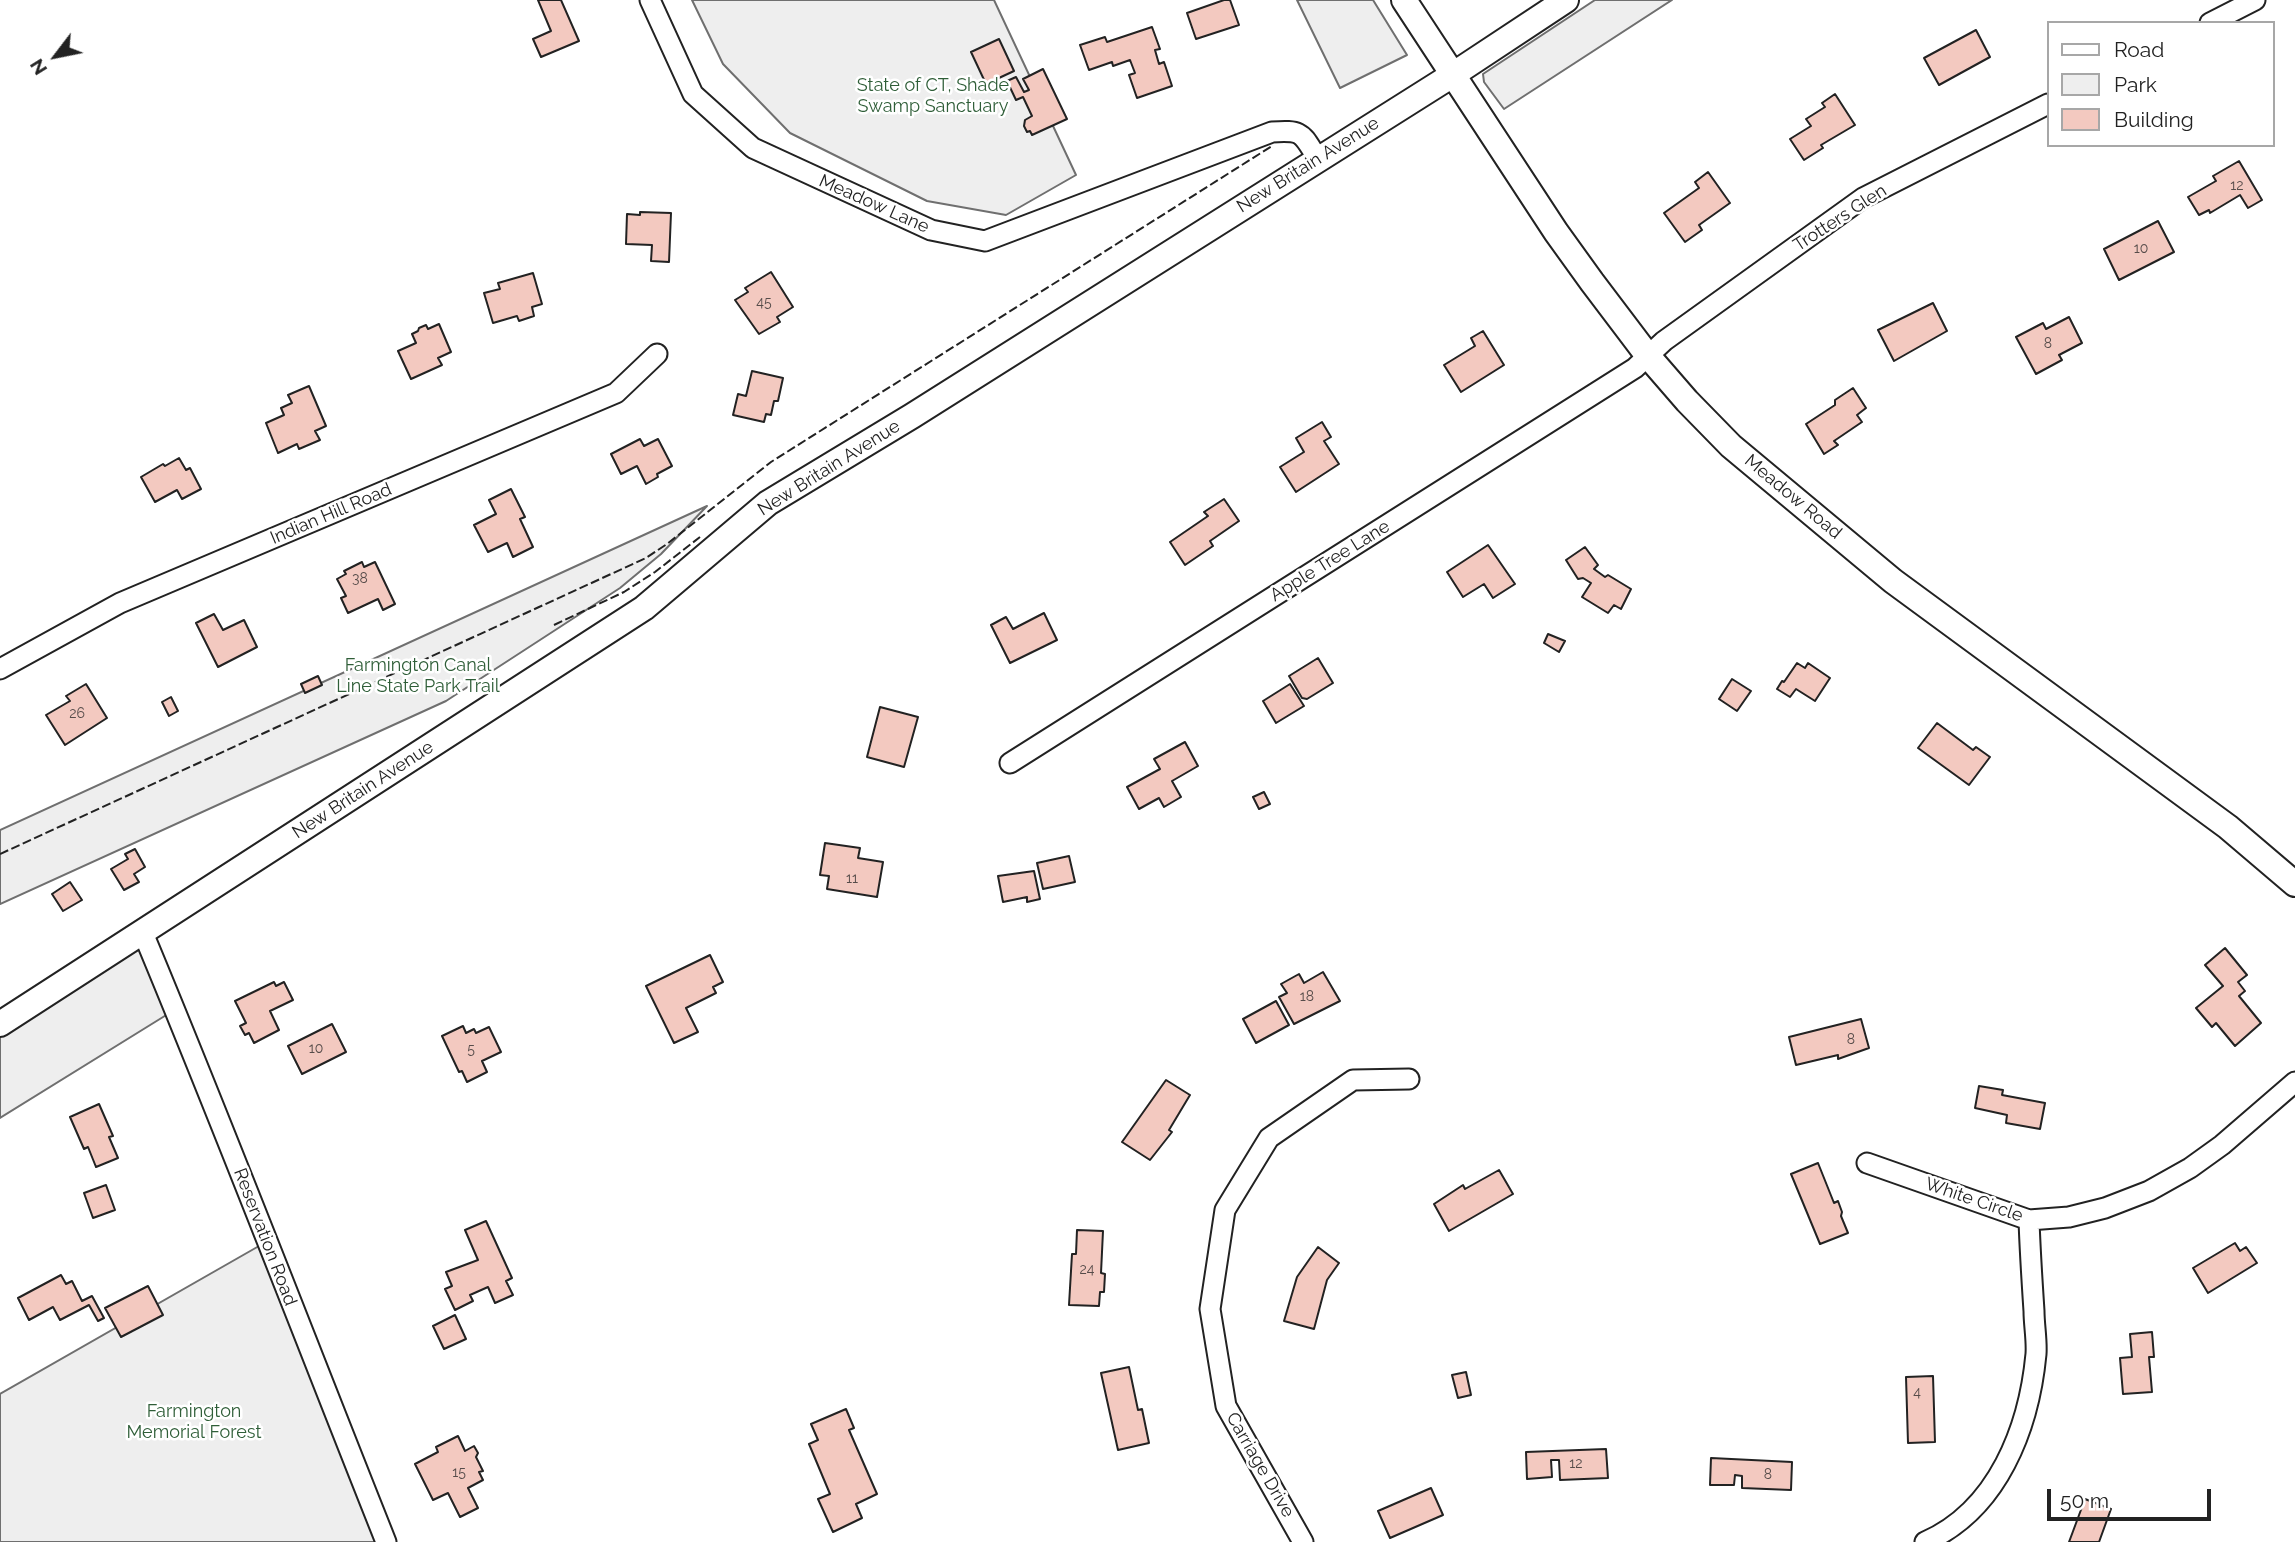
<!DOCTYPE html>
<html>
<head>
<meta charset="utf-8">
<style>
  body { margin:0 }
  #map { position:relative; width:2295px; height:1542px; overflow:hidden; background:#fff; font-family:Raleway,sans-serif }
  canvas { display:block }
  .legend { position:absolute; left:2047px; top:21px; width:228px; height:126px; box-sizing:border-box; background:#fff; border:2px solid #a7a7a7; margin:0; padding:9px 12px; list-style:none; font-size:21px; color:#222 }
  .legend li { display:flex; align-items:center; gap:14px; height:35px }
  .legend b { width:35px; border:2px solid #a7a7a7 }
  .north { position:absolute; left:21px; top:21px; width:70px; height:70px; -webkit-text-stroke:5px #fff; paint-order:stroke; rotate:238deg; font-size:19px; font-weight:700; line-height:28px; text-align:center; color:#222 }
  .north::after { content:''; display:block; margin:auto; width:24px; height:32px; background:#222; clip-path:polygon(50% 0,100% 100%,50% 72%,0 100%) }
  .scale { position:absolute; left:2047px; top:1489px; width:164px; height:32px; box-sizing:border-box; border:4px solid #222; border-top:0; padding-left:9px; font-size:21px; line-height:24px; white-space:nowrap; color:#222; -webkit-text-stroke:5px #fff; paint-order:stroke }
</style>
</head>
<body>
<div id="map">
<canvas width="2295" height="1542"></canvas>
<ul class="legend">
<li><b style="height:9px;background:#fff"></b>Road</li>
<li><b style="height:19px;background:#eee"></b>Park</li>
<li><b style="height:19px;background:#f3c9c0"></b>Building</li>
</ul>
<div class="north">N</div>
<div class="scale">50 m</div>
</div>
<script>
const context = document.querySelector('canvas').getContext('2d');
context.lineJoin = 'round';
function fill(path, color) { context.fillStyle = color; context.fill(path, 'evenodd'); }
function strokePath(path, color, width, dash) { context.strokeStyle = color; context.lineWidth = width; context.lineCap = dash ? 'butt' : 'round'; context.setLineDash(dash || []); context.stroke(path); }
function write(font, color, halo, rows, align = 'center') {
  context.font = font + ' Raleway,sans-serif'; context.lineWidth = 5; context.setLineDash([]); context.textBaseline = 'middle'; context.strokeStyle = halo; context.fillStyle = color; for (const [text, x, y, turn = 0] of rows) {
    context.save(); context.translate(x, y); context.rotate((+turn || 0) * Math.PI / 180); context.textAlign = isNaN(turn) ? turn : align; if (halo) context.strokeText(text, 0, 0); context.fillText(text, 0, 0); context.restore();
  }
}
const green = new Path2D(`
  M692 0H994L1076 175 1006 215 927 201 790 133 723 64Z
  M1297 0H1373L1407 55 1340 88Z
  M1595 0H1672L1504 109 1484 82 1483 74Z
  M707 506 661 554 620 588 446 701 0 904V830Z
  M143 933 176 1009 0 1118V1024Z
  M266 1242 386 1542H0V1394Z`);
fill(green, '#eee');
strokePath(green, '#6f6f6f', 2);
const building = new Path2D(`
  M538 0H561L579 41 541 57 533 39 551 31Z
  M1224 0H1230L1239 25 1196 39 1187 13Z
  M1152 27 1160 49 1155 50 1159 64 1164 62 1172 86 1137 98 1129 75 1135 73 1130 60 1113 66 1112 62 1089 70 1080 45 1105 37 1107 42Z
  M1976 30 1990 57 1939 85 1924 58Z
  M999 39 1014 71 986 84 971 52Z
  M1043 69 1067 119 1032 135 1030 131 1027 132 1024 126 1025 120 1032 116 1023 97 1016 100 1007 81 1016 77 1024 92 1029 90 1023 79Z
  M1835 94 1855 125 1821 145 1823 148 1804 160 1790 139 1811 126 1806 119 1825 107 1822 103Z
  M2239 161 2262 200 2248 208 2240 195 2210 213 2209 210 2199 215 2188 197 2216 181 2213 176Z
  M1708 172 1730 203 1699 225 1702 230 1685 242 1664 213 1699 188 1695 182Z
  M640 212 671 213 669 262 651 261 652 245 626 244 627 214 640 215Z
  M2158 221 2174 252 2119 280 2104 249Z
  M771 272 793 307 777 317 780 322 759 334 735 300 748 292 745 288Z
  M533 273 542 304 532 307 534 316 519 321 517 316 493 323 484 293 500 289 498 283Z
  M1933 303 1947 331 1894 361 1878 330Z
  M2069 317 2082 343 2059 355 2062 360 2036 374 2016 337 2043 323 2046 329Z
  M439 324 451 352 438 358 442 365 411 379 398 351 416 343 412 334 418 331 419 328 426 325 428 329Z
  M1483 331 1504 365 1461 392 1444 365 1475 346 1471 338Z
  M752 371 783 378 778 401H774L771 415 766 414 764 422 733 415 738 394 746 396Z
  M309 386 326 426 315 431 320 440 299 449 297 444 278 453 266 423 284 415 281 408 292 403 288 395Z
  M1853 388 1866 408 1857 415 1862 422 1834 441 1838 445 1824 454 1806 424 1835 405V400Z
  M1322 422 1331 437 1324 441 1339 464 1296 492 1280 467 1304 452 1296 438Z
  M640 439 644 446 658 439 672 466 657 474 658 477 646 484 637 466 621 474 611 454Z
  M179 458 186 470 190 468 201 489 182 499 177 490 155 502 141 477 163 464 165 466Z
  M511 489 525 517 520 519 533 547 513 557 507 543 488 552 474 525 496 514 489 500Z
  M1224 499 1239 521 1210 541 1213 546 1185 565 1170 542 1208 516 1204 512Z
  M1488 545 1515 584 1493 598 1484 584 1463 597 1447 572Z
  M1585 547 1598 565 1594 569 1605 577 1608 575 1631 589 1621 609 1614 605 1608 613 1582 597 1591 583 1583 578 1578 579 1566 560Z
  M362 562 364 567 375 562 395 604 383 610 378 599 348 613 341 598 346 596 337 579 346 574 344 571Z
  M1044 613 1057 640 1010 663 991 625 1006 617 1013 629Z
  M214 614 223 630 244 620 257 647 218 667 196 623Z
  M1548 634 1565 641 1559 652 1544 643Z
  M1318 658 1333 683 1307 699 1302 698 1289 676Z
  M1797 663 1805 668 1808 663 1830 678 1815 701 1796 689 1790 697 1777 689 1782 681 1784 682Z
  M318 676 322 685 305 693 301 684Z
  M1732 679 1751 691 1737 711 1719 699Z
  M86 684 107 718 65 745 46 715 70 701 66 696Z
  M1290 684 1304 706 1276 723 1263 701Z
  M171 697 178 711 169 716 162 702Z
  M880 707 918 717 904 767 867 757Z
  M1937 723 1973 750 1976 747 1990 757 1969 785 1918 748Z
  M1185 742 1198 766 1172 781 1181 797 1164 807 1159 798 1139 809 1127 787 1160 769 1154 759Z
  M1264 792 1270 804 1259 809 1253 797Z
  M825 843 860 848 858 858 883 862 877 897 827 889 829 876 820 875Z
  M135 849 145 867 134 874 139 882 124 890 111 869 128 859 125 854Z
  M1069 856 1075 882 1043 889 1037 863Z
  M1034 871 1040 899 1027 902V897L1003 902 998 876Z
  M70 882 82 900 63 911 52 894Z
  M2225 948 2247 975 2238 982 2245 991 2239 996 2261 1023 2235 1046 2216 1023 2212 1027 2196 1008 2223 986 2205 965Z
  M710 955 723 982 713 987 716 993 686 1008 698 1032 674 1043 646 986Z
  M1323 972 1340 1001 1294 1024 1279 997 1287 993 1281 984 1299 974 1304 983Z
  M274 982 276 986 284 982 293 1000 270 1011 279 1030 254 1043 249 1033 245 1035 240 1026 246 1023 235 1001Z
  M1276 1001 1289 1025 1256 1043 1243 1019Z
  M1861 1019 1869 1048 1838 1059V1055L1796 1065 1789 1037Z
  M332 1024 346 1052 302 1074 288 1046Z
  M463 1026 466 1033 474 1029 476 1033 489 1027 501 1052 482 1061 487 1072 467 1082 462 1071 459 1072 442 1036Z
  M1166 1080 1190 1095 1169 1130 1172 1132 1150 1160 1122 1142Z
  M1979 1086 2003 1090 2002 1095 2045 1103 2040 1129 2006 1123 2007 1115 1975 1108Z
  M99 1104 113 1136 109 1137 118 1158 96 1167 88 1147 84 1149 70 1117Z
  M1818 1163 1834 1203 1838 1201 1842 1212 1841 1216 1848 1233 1820 1244 1791 1174Z
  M1499 1170 1513 1194 1449 1231 1434 1204 1463 1185 1465 1189Z
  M106 1185 115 1210 93 1218 84 1193Z
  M486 1221 512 1278 506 1281 513 1295 495 1303 488 1287 470 1295 473 1301 455 1310 445 1289 452 1286 446 1272 478 1260 465 1230Z
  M1077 1230 1103 1231 1101 1273 1105 1274 1104 1292H1100L1099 1306 1069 1305 1072 1254H1076Z
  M2235 1243 2240 1251 2246 1247 2257 1263 2208 1293 2193 1268Z
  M1318 1247 1339 1263 1327 1280 1314 1329 1284 1321 1297 1277Z
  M61 1275 66 1284 72 1281 82 1301 92 1296 104 1318 98 1321 89 1305 60 1320 53 1307 29 1320 18 1298Z
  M148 1286 163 1315 121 1337 105 1308Z
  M455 1315 466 1339 444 1349 433 1326Z
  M2152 1332 2154 1357H2149L2152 1392 2123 1394 2120 1358 2132 1357 2130 1334Z
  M1129 1367 1138 1410 1142 1409 1149 1443 1118 1450 1101 1373Z
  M1466 1372 1471 1395 1458 1398 1452 1375Z
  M1933 1376 1935 1442 1908 1443 1906 1377Z
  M846 1409 854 1428 849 1430 877 1494 856 1504 862 1518 833 1532 818 1499 830 1494 809 1444 818 1440 811 1424Z
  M458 1436 465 1451 474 1446 478 1453 476 1457 483 1471 479 1472 483 1480 468 1488 478 1508 460 1517 448 1493 433 1500 415 1464 438 1452 436 1447Z
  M1606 1449 1608 1478 1560 1480 1559 1460H1551L1552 1477 1527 1479 1526 1452Z
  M1711 1458 1792 1462 1791 1490 1742 1488V1476L1735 1475 1734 1485H1710Z
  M1431 1488 1443 1515 1390 1538 1378 1511Z
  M2085 1499 2111 1509 2099 1542H2069Z`);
fill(building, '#f3c9c0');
strokePath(building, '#222', 2);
const minor = new Path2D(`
  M650 0 693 94 753 148 931 230 985 241 1272 132C1304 130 1301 133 1318 159
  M2210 23 2255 0
  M0 669 120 603 616 393 657 354
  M1010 763 1635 368 1664 341 1863 198 2048 104
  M143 933C227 1134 305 1339 386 1542
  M1867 1163 2029 1220 2069 1217 2105 1208 2149 1191 2190 1168 2222 1145 2295 1082
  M1303 1542 1226 1406 1210 1309 1225 1210 1269 1138 1353 1080 1409 1079
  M1925 1542C1998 1510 2029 1428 2036 1354 2037 1340 2034 1325 2034 1311 2032 1281 2030 1250 2029 1220`);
const tertiary = new Path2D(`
  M1404 0 1556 232 1592 282 1648 356 1687 401 1731 446 1893 581 2228 827 2295 884
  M0 1024 644 608 768 503 912 416 1454 74 1566 0`);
strokePath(minor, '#222', 23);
strokePath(tertiary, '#222', 28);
strokePath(minor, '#fff', 19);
strokePath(tertiary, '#fff', 24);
strokePath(new Path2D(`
  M554 625 624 592 655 572 700 537
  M0 854 646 558 667 544 771 462 1272 146`), '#222', 2, [9, 3.5]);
write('14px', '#564c4a', null, [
  ["12",2237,186],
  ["10",2141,249],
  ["45",764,303],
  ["8",2048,344],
  ["38",360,579],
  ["26",77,714],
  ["11",852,879],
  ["18",1307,997],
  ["8",1851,1040],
  ["10",316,1049],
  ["5",471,1050],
  ["24",1087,1270],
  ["4",1917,1393],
  ["12",1576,1464],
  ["15",459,1473],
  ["8",1768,1475]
]);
write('18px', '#2f5e38', '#fff', [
  ["State of CT, Shade",933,86],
  ["Swamp Sanctuary",933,107],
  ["Farmington Canal",418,666],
  ["Line State Park Trail",418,687],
  ["Farmington",194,1412],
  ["Memorial Forest",194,1433]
]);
write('18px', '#222', '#fff', [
  ["New Britain Avenue",1308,165,-32],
  ["Meadow Lane",874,204,24],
  ["Trotters Glen",1840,218,-33],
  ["New Britain Avenue",829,468,-32],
  ["Meadow Road",1793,497,40],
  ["Indian Hill Road",331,514,-23],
  ["Apple Tree Lane",1330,561,-32],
  ["New Britain Avenue",363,790,-33],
  ["White Circle",1974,1200,19],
  ["Reservation Road",265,1237,69],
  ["Carriage Drive",1260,1465,60]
]);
</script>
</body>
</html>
